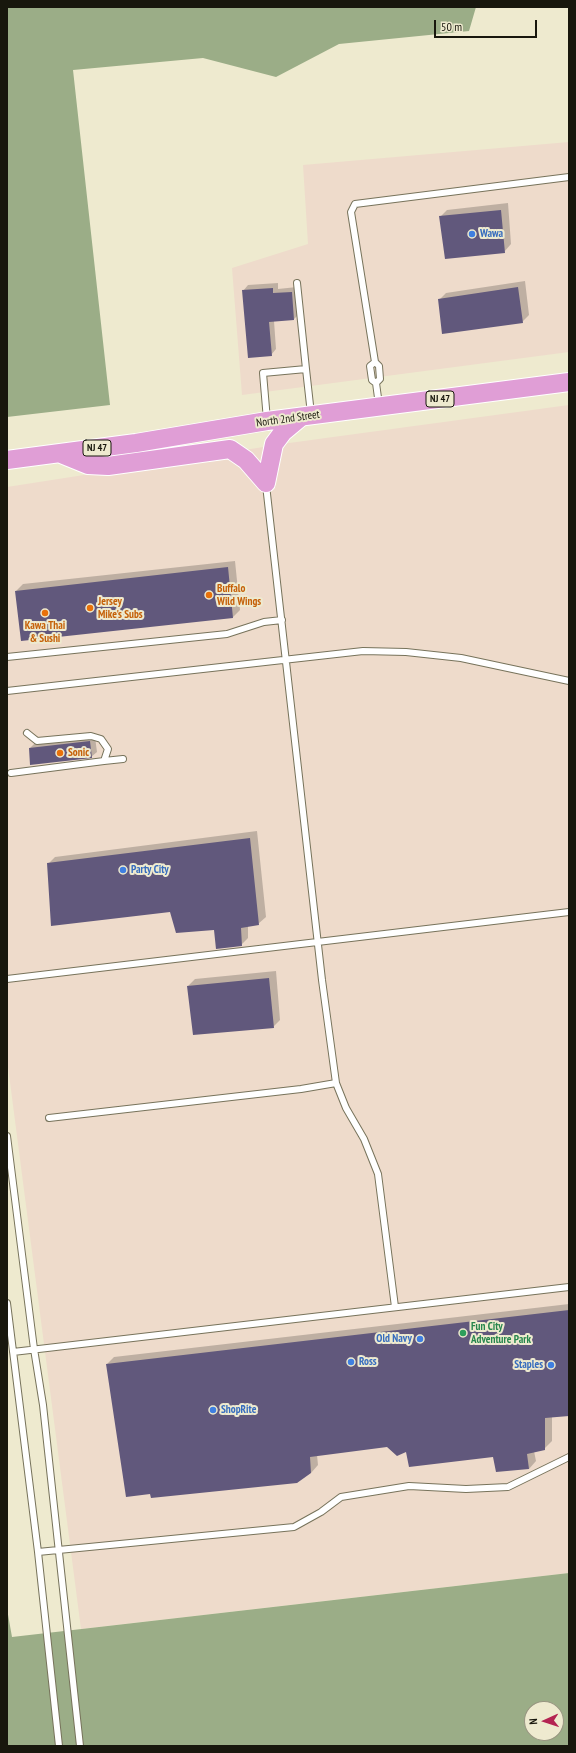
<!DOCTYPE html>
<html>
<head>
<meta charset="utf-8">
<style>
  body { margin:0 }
  #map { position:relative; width:576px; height:1753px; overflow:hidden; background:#eeeacf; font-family:"PT Sans Narrow",sans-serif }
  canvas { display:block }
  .frame { position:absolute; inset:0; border:8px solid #18170d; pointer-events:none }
  .north { position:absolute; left:524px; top:1701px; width:40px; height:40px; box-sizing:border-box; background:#eeeacf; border:1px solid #989681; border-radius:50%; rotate:267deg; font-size:11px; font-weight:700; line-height:16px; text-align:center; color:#18170d }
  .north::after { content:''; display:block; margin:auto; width:14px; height:18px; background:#b42452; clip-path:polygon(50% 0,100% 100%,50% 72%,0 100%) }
  .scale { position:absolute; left:434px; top:20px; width:103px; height:18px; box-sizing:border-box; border:2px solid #18170d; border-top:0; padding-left:5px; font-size:12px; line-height:14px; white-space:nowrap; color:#18170d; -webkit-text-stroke:3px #eeeacf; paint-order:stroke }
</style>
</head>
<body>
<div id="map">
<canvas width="576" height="1753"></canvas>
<div class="frame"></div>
<div class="north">N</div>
<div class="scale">50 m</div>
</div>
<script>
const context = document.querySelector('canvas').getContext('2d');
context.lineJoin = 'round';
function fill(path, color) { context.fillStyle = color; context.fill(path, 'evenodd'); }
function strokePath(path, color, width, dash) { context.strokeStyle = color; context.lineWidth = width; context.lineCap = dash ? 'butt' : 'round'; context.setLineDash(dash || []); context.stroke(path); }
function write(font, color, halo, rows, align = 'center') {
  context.font = font + ' "PT Sans Narrow",sans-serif'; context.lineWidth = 4; context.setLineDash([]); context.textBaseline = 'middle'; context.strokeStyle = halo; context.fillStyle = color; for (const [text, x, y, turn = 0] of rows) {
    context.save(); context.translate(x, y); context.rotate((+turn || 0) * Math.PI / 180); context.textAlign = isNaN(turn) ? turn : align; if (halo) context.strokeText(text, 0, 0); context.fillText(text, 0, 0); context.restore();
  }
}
fill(new Path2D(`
  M569 142V352L242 395 232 268 308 244 303 165Z
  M569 405V1573L81 1629 7 1059V487L289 443Z`), '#eedbcb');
fill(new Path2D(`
  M7 7H476L469 31 339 44 276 77 203 58 73 70 110 405 7 417Z
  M569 1573V1746H7V1609L12 1637ZM532 1709H556V1733H532Z`), '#9bad87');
fill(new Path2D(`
  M508 203 511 244 504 252 440 217 447 210Z
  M525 281 529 315 522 322 439 300 446 293Z
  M278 283V289L297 287 299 314 294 319 274 321 276 349 271 355 243 291 248 285Z
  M235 561 240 610 233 617 16 591 23 584Z
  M95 737 97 752 91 757 30 748 35 743Z
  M257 831 266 917 258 924 248 925V938L241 945 215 929 48 864 55 857Z
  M276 971 280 1020 273 1027 188 986 195 979Z
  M569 1304V1415L552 1417V1441L544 1449 534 1451 536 1461 529 1469 494 1456 406 1451 387 1446 317 1455 318 1465 311 1473 107 1364 114 1357Z`), '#0003');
fill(new Path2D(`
  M501 210 505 253 445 259 439 216Z
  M518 287 523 323 442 334 438 299Z
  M273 288V293L292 292 294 320 269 322 272 356 248 358 242 290Z
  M228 567 233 618 21 641 15 591Z
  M90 741 92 758 30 765 29 748Z
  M250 838 259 925 241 928 242 946 216 949 214 930 176 933 170 912 51 926 47 863Z
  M269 978 274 1028 193 1035 187 986Z
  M569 1310V1416L545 1418V1450L527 1454 529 1469 496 1472 493 1457 409 1467 406 1452 397 1456 387 1447 310 1457 311 1473 297 1483 151 1498 150 1494 126 1497 106 1364Z`), '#61587c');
const lane = new Path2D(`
  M297 283 306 369
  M375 362 351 212 355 204 569 177
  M376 383 380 379 379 366 375 362 370 366 372 380 376 383 379 405
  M267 420 263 373 306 369 311 414
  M266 485 322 980 336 1083 346 1108 364 1139 378 1174 395 1307
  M7 657 227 634 264 622 282 620
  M7 691 363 651 406 652 461 658 569 681
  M104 761 123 759
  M11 773 104 761 108 749 101 739 91 736 37 741 27 733
  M7 979 569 912
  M49 1118 301 1089 336 1083
  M7 1136 34 1349 43 1405 80 1746
  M7 1303 38 1552 59 1746
  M13 1352 569 1287
  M38 1552 294 1527 321 1512 341 1497 409 1486 466 1489 508 1487 569 1457`);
const primary = new Path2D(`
  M61 454 88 465 108 466 230 449 246 460 266 483
  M7 460 136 443 267 421 569 382
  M266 483 274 444 283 432 301 417`);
strokePath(lane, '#77735b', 8);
strokePath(primary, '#fff', 20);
strokePath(lane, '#fff', 6);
strokePath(primary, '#e09ed6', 18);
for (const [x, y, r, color] of [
  [472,234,4,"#3f7fe0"],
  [209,595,4,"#e8710a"],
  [90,608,4,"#e8710a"],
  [45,613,4,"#e8710a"],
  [60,753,4,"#e8710a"],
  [123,870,4,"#3f7fe0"],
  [463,1333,4,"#2e9e5b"],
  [420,1339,4,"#3f7fe0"],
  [351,1362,4,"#3f7fe0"],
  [551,1365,4,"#3f7fe0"],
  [213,1410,4,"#3f7fe0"]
]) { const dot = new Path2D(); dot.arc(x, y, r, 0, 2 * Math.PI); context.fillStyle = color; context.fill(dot); strokePath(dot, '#eeeacf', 1.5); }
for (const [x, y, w] of [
  [440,399,28],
  [97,448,28]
]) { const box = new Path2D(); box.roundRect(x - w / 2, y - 8, w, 16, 3); context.fillStyle = '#eeeacf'; context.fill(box); strokePath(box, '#18170d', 1); }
write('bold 10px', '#18170d', null, [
  ["NJ 47",440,399],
  ["NJ 47",97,448]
]);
write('bold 11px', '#366cbe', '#eeeacf', [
  ["Wawa",480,234],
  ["Party City",131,870],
  ["Old Navy",412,1339,"right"],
  ["Ross",359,1362],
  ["Staples",543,1365,"right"],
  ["ShopRite",221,1410]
], 'left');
write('11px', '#18170d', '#eeeacf', [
  ["North 2nd Street",288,419,-8]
]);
write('bold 11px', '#c56008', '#eeeacf', [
  ["Buffalo",217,589],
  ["Wild Wings",217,602],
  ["Jersey",98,602],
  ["Mike's Subs",98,615],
  ["Kawa Thai",45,626,"center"],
  ["& Sushi",45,639,"center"],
  ["Sonic",68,753]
], 'left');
write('bold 11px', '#27864d', '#eeeacf', [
  ["Fun City",471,1327],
  ["Adventure Park",471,1340]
], 'left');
</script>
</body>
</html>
